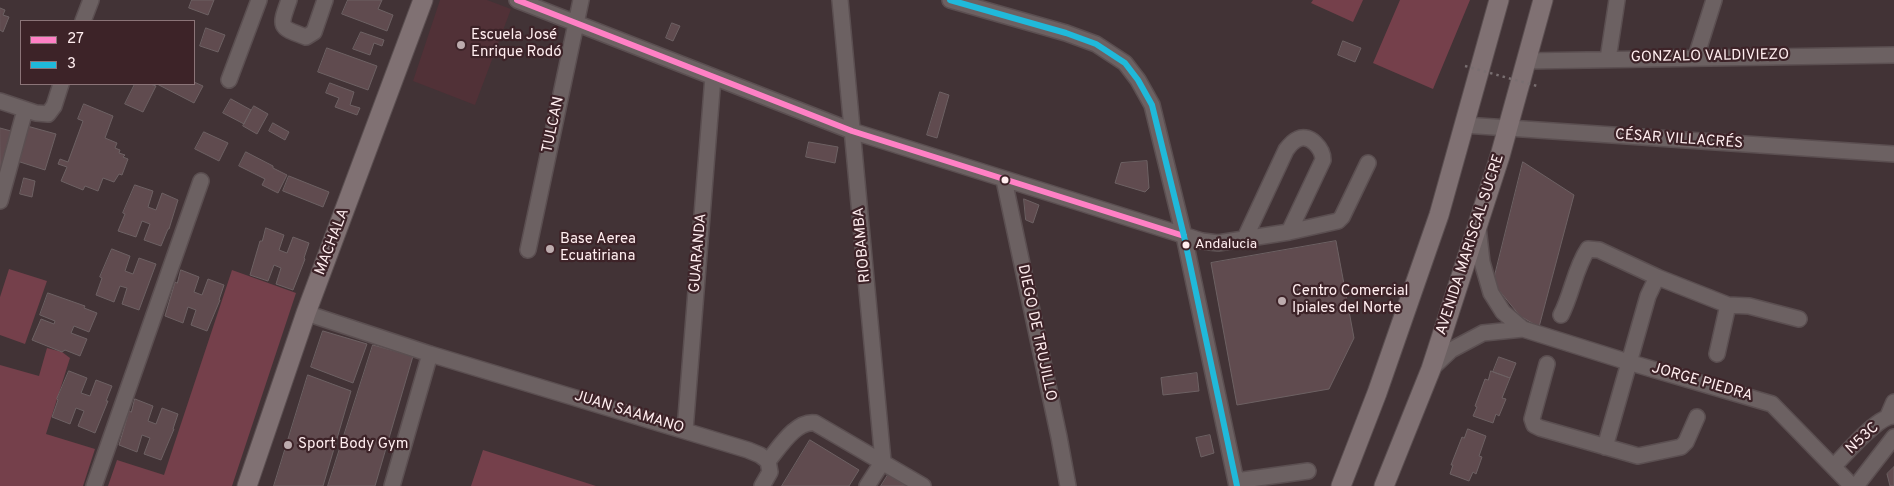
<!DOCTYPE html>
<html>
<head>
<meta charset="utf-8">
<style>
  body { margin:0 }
  #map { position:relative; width:1894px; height:486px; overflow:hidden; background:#423336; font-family:Overpass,sans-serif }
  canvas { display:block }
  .legend { position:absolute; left:20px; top:20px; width:175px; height:65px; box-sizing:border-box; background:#3d2328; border:1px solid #8b7478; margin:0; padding:6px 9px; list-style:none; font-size:15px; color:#ffedef }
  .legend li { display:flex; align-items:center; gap:10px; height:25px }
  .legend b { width:25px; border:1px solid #8b7478 }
</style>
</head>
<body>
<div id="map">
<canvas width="1894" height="486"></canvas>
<ul class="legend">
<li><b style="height:6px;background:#ff80c5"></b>27</li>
<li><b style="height:6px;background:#20b9da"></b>3</li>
</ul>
</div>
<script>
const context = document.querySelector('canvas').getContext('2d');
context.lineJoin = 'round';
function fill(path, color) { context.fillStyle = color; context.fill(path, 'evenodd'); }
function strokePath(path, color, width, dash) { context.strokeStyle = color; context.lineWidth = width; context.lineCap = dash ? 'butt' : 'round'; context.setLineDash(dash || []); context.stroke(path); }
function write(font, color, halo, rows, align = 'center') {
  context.font = font + ' Overpass,sans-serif'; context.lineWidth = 4.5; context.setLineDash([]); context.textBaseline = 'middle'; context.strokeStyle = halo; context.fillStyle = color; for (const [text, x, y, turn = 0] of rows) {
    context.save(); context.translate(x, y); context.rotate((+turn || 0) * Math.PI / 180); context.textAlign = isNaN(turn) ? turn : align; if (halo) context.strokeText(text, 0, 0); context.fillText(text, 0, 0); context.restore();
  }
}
fill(new Path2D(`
  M440 0H487L511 9 475 105 413 81Z`), '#513137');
fill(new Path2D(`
  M1313 0H1363L1353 22 1311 3Z
  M1400 0H1470L1433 89 1373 63Z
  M9 269 47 281 25 344 0 335V297Z
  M232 270 296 293 232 486H108L117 460 164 475Z
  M47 348 62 352 70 358 46 434 95 449 83 486H0V365L39 376Z
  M483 450 596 486H471Z`), '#75404b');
const building = new Path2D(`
  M192 0H214L208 15 189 8Z
  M348 0H382L378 9 393 15 387 31 342 14Z
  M0 8 5 10 3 15 9 17 3 32 0 30Z
  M672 23 680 26 673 41 666 38Z
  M206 28 225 35 218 52 200 46Z
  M361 32 384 40 382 46 374 43 370 55 353 49Z
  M1343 41 1361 48 1355 62 1338 55Z
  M327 48 377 66 368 90 318 72Z
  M194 82 203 86 194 103 157 84H194Z
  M330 83 354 92 350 105 360 108 357 115 335 107 339 98 326 93Z
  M135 84H150L156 86 143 112 125 104Z
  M940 92 949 95 937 138 927 135Z
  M231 99 251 110 244 124 223 113Z
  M84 104 113 116 105 138 117 143 115 148 120 150 119 153 125 155 123 157 128 159 122 175 119 174 114 182 103 178 98 191 85 186 83 190 61 181 67 167 58 164 60 159 68 162 83 121 78 119Z
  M254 106 268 114 257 134 243 126Z
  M273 123 289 132 285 140 269 131Z
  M27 126 56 134 45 170 17 161Z
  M0 128 11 131 0 171Z
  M204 132 228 143 219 161 195 149Z
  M809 142 838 147 835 163 806 157Z
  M246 152 273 166V168L287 175 278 193 262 185 265 179 239 166Z
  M1147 161 1149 188 1145 192 1115 183 1121 163Z
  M1523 162 1574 195 1539 327 1520 316 1493 283Z
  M289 176 329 192 323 207 283 191Z
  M24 178 35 181 32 197 20 194Z
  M135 185 153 191 148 207 156 210 162 193 178 200 169 229H168L161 246 144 240 150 224 142 221 136 237 118 231 125 214 123 213Z
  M1024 199 1039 205 1033 223 1026 220Z
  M266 228 284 235 279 250 287 253 293 237 309 243 304 258 305 259 293 290 276 284 281 268 274 265 268 281 250 275 260 241H262Z
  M1336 241 1354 338 1329 389 1237 405 1211 263Z
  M112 249 130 256 125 271 133 274 139 258 156 264 139 310 122 304 127 288 120 286 114 302 96 295 102 278 100 277Z
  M181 270 199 277 194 292 202 295 208 279 224 285 219 300H220L207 331 191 325 196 310 188 307 183 323 165 316 175 282 177 283Z
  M48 293 85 306 84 308 97 313 89 332 74 326 71 333 87 339 80 356 65 350 62 352 32 340 41 319 54 324 55 321 40 315Z
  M323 331 367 344 353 383 311 367Z
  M373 345 413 356 375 486H328Z
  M1499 357 1516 363 1510 378 1493 372Z
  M69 371 87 378 81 393 90 396 96 380 112 386 106 401H108L95 433 78 426 84 411 76 408 70 424 52 417 58 400 57 399Z
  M1491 371 1510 378 1502 398 1506 399 1499 416 1496 414 1493 423 1473 416 1477 407 1475 406 1485 379 1488 380Z
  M1197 373 1199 391 1163 395 1161 378Z
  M308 375 351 391 323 486H274Z
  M135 399 153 406 148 421 156 424 162 408 178 414 173 429H174L161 460 144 454 150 438 142 435 137 452 119 445 129 411 131 412Z
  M1468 429 1486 436 1479 456 1482 457 1476 474 1473 472 1469 481 1450 474 1453 465H1451L1462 437 1464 438Z
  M1210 435 1214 453 1201 457 1196 438Z
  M810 440 859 470 849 486H782Z
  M1894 467V486H1890L1887 474Z
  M888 475 906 486H881Z`);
fill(building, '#604b4f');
strokePath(building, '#6d6163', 1);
const minor = new Path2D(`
  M289 0C279 28 279 27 306 37L314 32 325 0
  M517 0 852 131 1202 241 1218 243 1289 232 1338 221 1342 217 1368 163
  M840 0 883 461 867 486
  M950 0 1066 33 1096 44 1125 63 1138 80 1152 105 1184 236 1237 486
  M83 21 91 0
  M1696 57 1714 0
  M1608 59 1617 0
  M1526 61 1894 55
  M229 80 259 0
  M0 101 36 113 48 114 54 106 61 84
  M1464 125 1894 154
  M1004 180 1059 437 1068 486
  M0 201 25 110
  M1478 227 1482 262 1491 293 1503 312 1523 329 1628 362 1772 404 1852 486
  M1245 238 1286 150C1289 146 1293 141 1298 139 1310 133 1323 149 1323 160L1289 232
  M528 250 581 0
  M306 313 430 354 748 450 760 455 768 461
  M1561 315C1572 294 1575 268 1588 249L1599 250 1657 277 1728 305 1749 306 1799 319
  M1717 354 1728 305
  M1547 364 1532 419 1534 425 1540 428 1638 456 1681 447 1686 442 1697 417
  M1432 368 1451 350 1483 333 1523 329
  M1888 416 1894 402
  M685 430 713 77
  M1605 447 1648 296 1657 277
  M768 461C779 448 796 420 815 423L923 486
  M1834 466C1846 454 1877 416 1894 416
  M1236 481 1308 471
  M94 486 201 181
  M392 486 430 354
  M762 486 770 472 768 461
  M1856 486 1894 437`);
const major = new Path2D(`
  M247 486 306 313 423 0
  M1341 486 1377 393 1439 215 1499 0
  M1384 486 1431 369 1500 156 1543 0`);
strokePath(minor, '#5b4f51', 18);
strokePath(major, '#5b4f51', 21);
strokePath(minor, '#6c6162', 15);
strokePath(major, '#807173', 19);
strokePath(new Path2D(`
  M1465 66 1537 86`), '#796f71', 2.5, [2.5, 4]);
strokePath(new Path2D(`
  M517 0 852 131 1184 236`), '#ff80c5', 6);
strokePath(new Path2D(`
  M950 0 1066 33 1096 44 1125 63 1138 80 1152 105 1184 236 1237 486`), '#20b9da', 6);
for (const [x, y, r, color] of [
  [461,45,5,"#bdacae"],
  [1005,180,4.5,"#ffedef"],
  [1186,245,4.5,"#ffedef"],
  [550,249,5,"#bdacae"],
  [1282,301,5,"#bdacae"],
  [288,445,5,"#bdacae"]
]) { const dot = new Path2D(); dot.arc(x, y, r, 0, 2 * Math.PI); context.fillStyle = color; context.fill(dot); strokePath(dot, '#3d2328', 2); }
write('14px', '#ffedef', '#3d2328', [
  ["Andalucia",1195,245]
], 'left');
write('15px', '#ffedef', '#3d2328', [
  ["Escuela José",471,36],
  ["Enrique Rodó",471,53],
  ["Base Aerea",560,240],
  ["Ecuatiriana",560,257],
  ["Centro Comercial",1292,292],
  ["Ipiales del Norte",1292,309],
  ["Sport Body Gym",298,445]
], 'left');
write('15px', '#ffedef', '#3d2328', [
  ["GONZALO VALDIVIEZO",1710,57,-1],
  ["TULCAN",554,125,-78],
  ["CÉSAR VILLACRÉS",1679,140,4],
  ["MACHALA",333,242,-69],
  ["RIOBAMBA",863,245,-95],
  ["AVENIDA MARISCAL SUCRE",1471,245,-72],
  ["GUARANDA",699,253,-85],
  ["DIEGO DE TRUJILLO",1036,333,78],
  ["JORGE PIEDRA",1702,383,16],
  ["JUAN SAAMANO",629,413,17],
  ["N53C",1863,439,-43]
]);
</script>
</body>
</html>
